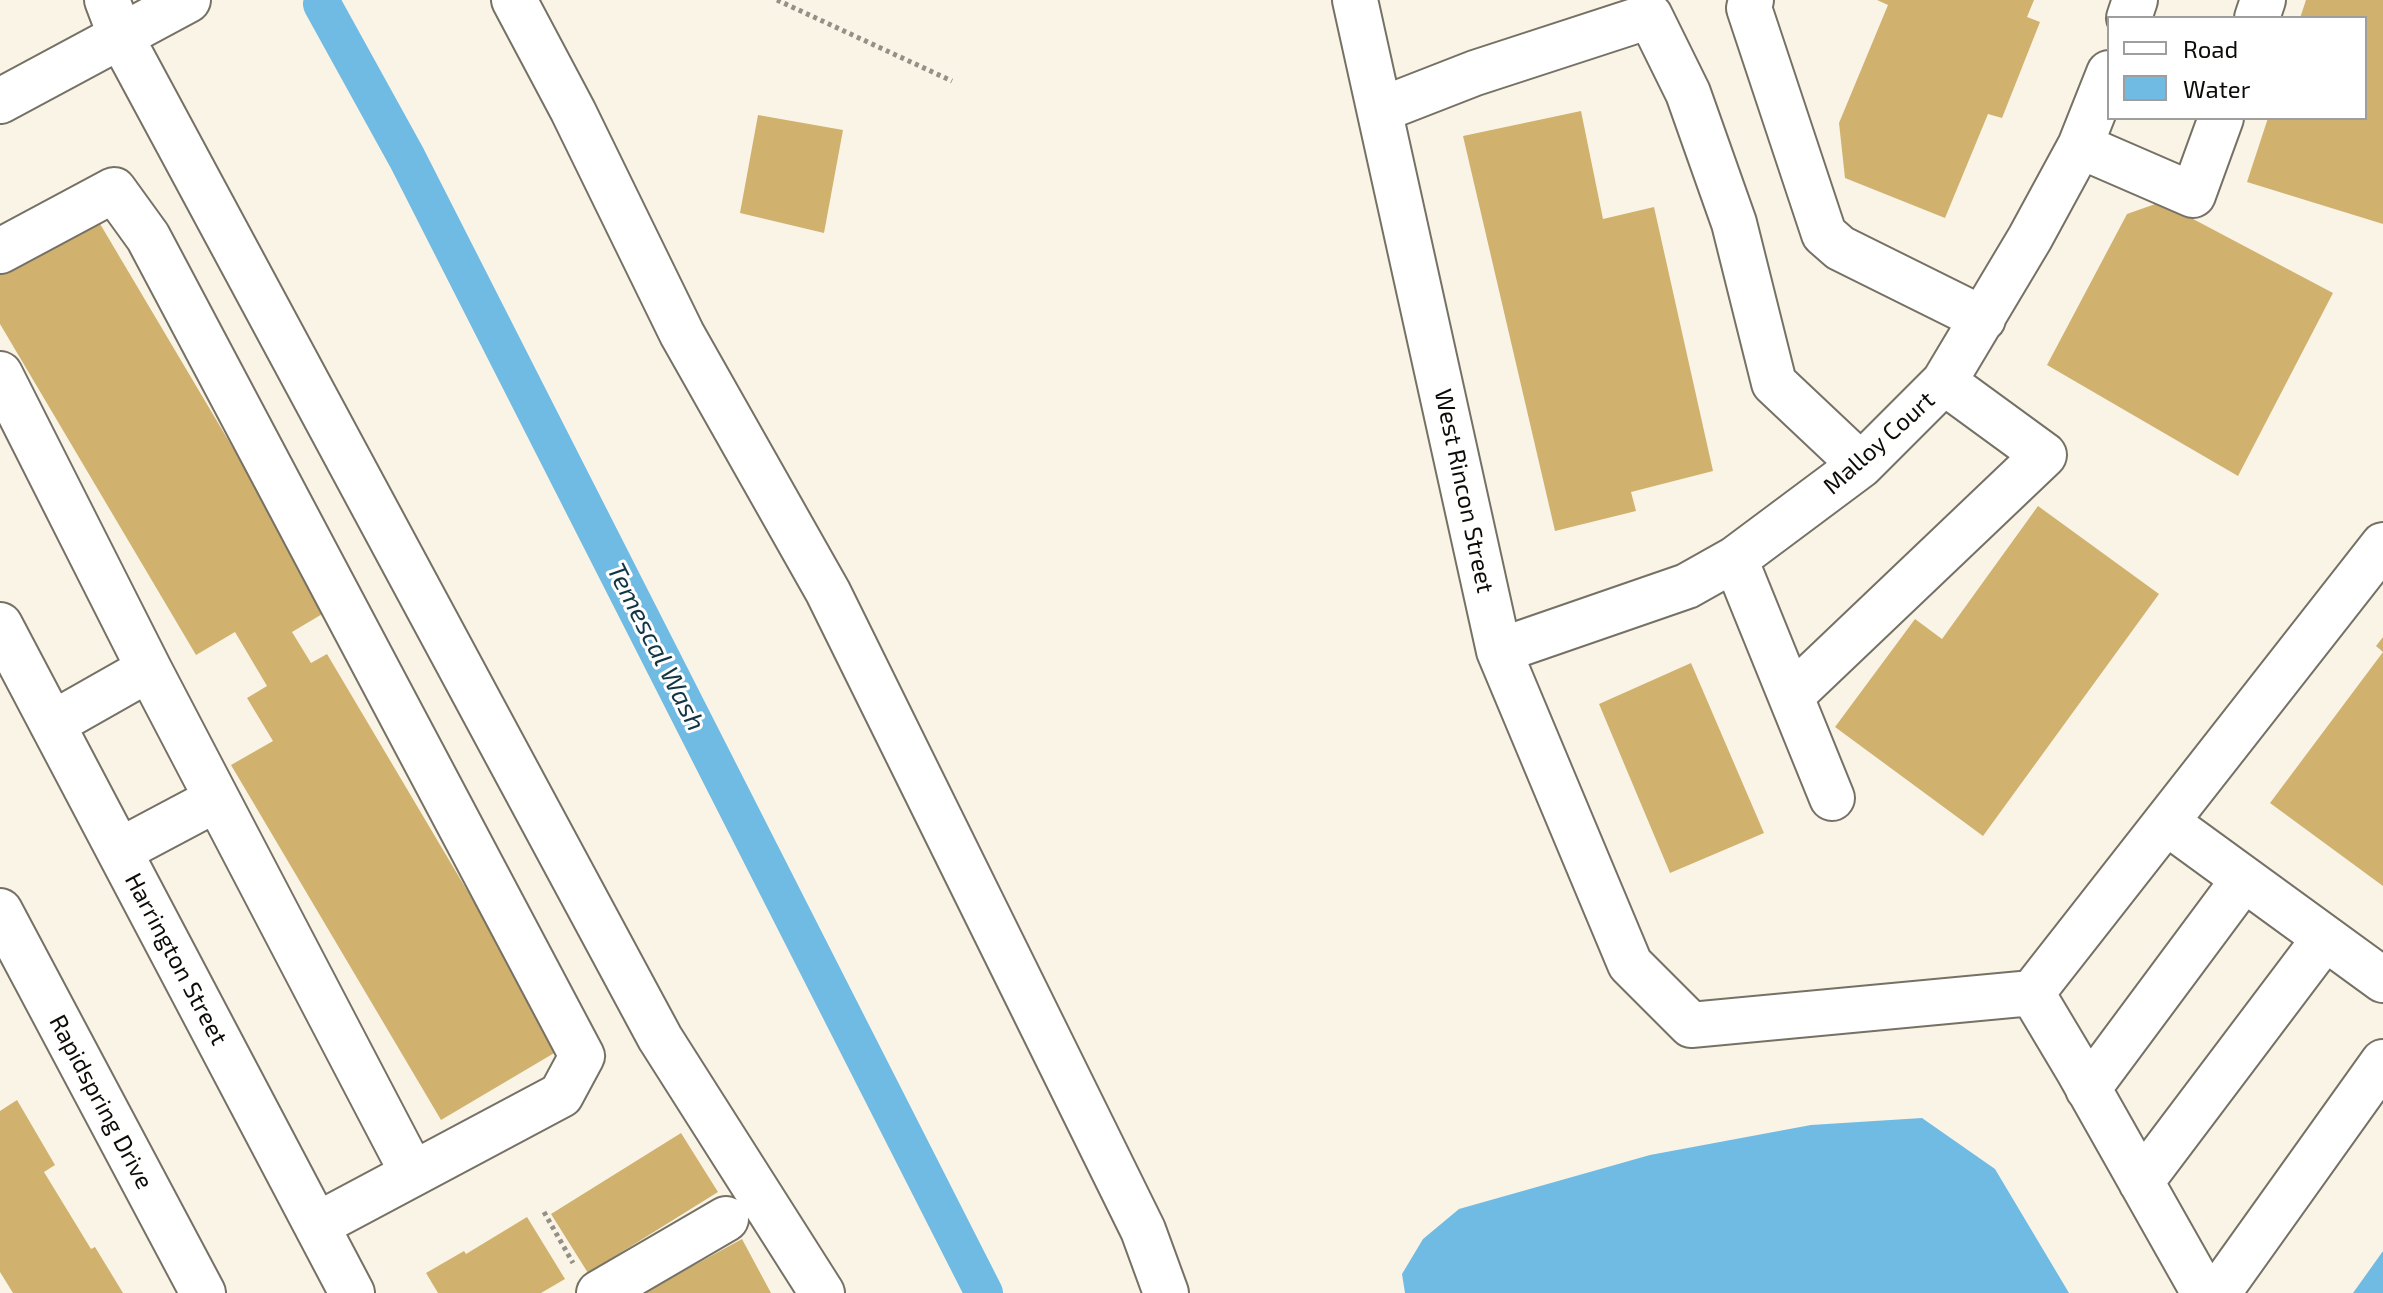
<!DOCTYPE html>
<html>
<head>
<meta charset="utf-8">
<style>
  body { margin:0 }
  #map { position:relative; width:2383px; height:1293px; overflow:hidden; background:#faf4e7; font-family:"Exo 2",sans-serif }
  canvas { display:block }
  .legend { position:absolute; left:2107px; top:16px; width:260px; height:104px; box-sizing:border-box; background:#fff; border:2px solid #9f9e9c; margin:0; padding:10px 14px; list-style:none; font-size:24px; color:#0e0c08 }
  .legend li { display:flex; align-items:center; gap:16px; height:40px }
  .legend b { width:40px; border:2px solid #9f9e9c }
</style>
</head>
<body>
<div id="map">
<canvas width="2383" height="1293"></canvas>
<ul class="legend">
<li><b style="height:10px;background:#fff"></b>Road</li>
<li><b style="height:22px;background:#70bbe3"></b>Water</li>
</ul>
</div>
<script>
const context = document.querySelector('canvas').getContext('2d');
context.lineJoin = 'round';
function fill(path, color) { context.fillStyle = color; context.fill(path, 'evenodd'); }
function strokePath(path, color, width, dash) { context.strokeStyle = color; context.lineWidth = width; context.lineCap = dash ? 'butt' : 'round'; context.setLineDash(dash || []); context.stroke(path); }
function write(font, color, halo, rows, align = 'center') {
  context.font = font + ' "Exo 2",sans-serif'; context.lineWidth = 6; context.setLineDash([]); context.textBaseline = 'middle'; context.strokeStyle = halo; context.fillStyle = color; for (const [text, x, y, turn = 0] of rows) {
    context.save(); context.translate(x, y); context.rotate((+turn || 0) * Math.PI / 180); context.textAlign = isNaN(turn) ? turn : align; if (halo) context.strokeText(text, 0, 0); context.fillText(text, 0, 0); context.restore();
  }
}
fill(new Path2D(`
  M1922 1118 1995 1169 2069 1293H1405L1402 1274 1423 1239 1459 1209 1650 1155 1811 1125Z
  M2383 1251V1293H2353Z`), '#70bbe3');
strokePath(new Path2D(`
  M322 4 407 158 984 1293`), '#70bbe3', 38);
fill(new Path2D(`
  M1877 0H2034L2027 17 2040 22 2002 118 1988 114 1945 218 1845 178 1839 123 1888 5Z
  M2306 0H2383V224L2247 182 2268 118H2365V18H2300Z
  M1581 111 1603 219 1654 207 1713 471 1631 492 1636 511 1555 531 1463 136Z
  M758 115 843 130 824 233 740 213Z
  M2161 202 2333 293 2238 476 2047 365 2127 214Z
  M93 212 329 610 292 632 311 663 327 654 561 1049 441 1120 231 765 273 741 247 698 267 686 235 632 196 655 0 324V267Z
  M2038 506 2159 594 1983 836 1835 727 1915 619 1942 639Z
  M2383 637V886L2270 803 2383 652 2376 646Z
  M1691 663 1764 833 1670 873 1599 704Z
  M17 1100 55 1165 44 1172 91 1249 95 1247 123 1293H13L0 1272V1111Z
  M681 1133 718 1192 588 1273 551 1214Z
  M527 1217 565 1279 541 1293H438L426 1273 464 1251 466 1254Z
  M742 1239 771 1293H643Z`), '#d0b26e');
const minor = new Path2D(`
  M107 0 121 37 660 1038 822 1293
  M514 0 573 111 682 334 828 592 1143 1230 1166 1293
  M1355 0 1499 651 1630 964 1691 1025 2032 993 2383 545
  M1751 0 1749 8 1824 234 1840 248 1983 319
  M2129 18 2135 0
  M2257 18 2263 0
  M0 101 188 0
  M1380 110 1475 73 1650 16 1688 93 1734 223 1774 383 1861 465
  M2080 146 2193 195 2221 118
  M0 251 114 190 148 237 582 1056 561 1095 317 1225
  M0 374 149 669 52 724
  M1735 559 1832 798
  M0 625 352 1293
  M1499 651 1687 586 1735 559 1861 465 1944 382 2030 238 2080 146 2109 73
  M149 669 413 1174
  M1791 696 2044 455 1944 382
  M2166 822 2383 980
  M119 851 217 799
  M0 911 203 1293
  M2032 993 2078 1070 2204 1293
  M2088 1089 2244 879
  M2141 1182 2325 938
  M599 1293 726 1219
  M2218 1293 2383 1062`);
strokePath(minor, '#767165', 48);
strokePath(new Path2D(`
  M777 0 952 81
  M544 1212 573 1263`), '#949087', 5, [4, 4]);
strokePath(minor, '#fff', 44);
write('24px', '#0e0c08', '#fff', [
  ["Malloy Court",1879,443,-42],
  ["West Rincon Street",1464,491,78],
  ["Harrington Street",176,959,62],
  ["Rapidspring Drive",101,1102,62]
]);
write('italic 26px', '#123545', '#fff', [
  ["Temescal Wash",656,647,63]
]);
</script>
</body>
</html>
